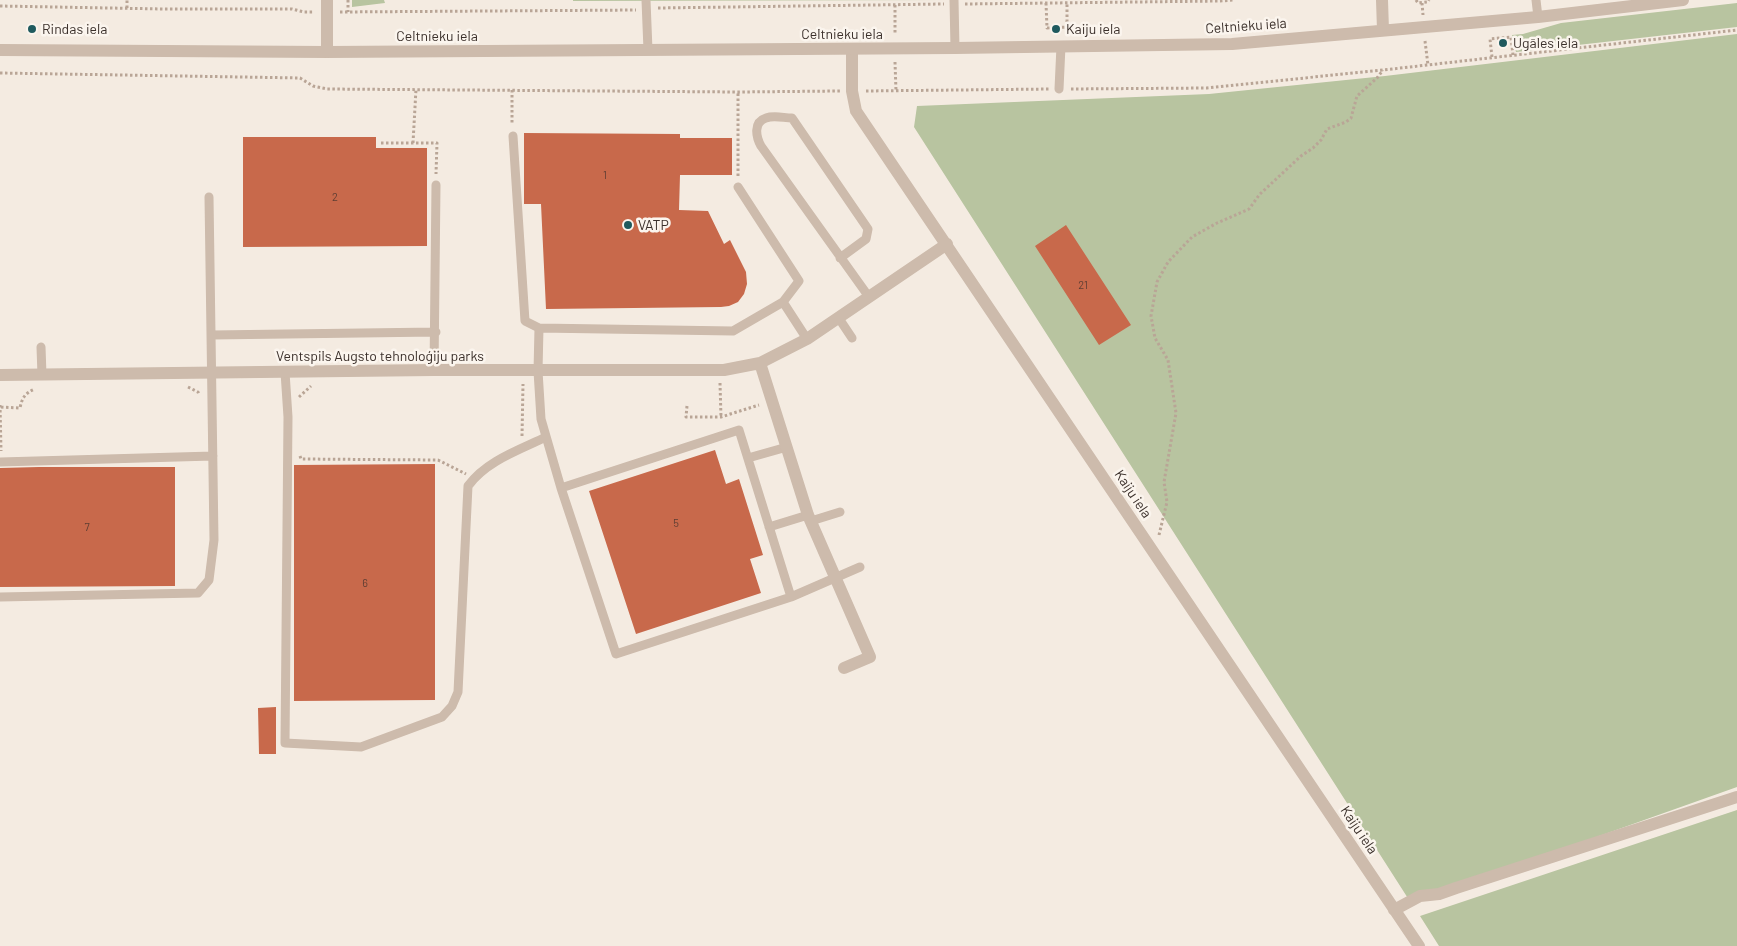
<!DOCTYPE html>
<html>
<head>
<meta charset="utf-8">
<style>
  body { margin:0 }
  canvas { display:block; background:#f4ebe1 }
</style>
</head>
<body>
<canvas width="1737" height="946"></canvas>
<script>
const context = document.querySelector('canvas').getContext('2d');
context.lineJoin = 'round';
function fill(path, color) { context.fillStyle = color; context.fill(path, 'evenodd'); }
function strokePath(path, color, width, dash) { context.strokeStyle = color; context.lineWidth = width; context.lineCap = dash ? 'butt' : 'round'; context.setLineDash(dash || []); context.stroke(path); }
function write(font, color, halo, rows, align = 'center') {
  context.font = font + ' Barlow,sans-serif'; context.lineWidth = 5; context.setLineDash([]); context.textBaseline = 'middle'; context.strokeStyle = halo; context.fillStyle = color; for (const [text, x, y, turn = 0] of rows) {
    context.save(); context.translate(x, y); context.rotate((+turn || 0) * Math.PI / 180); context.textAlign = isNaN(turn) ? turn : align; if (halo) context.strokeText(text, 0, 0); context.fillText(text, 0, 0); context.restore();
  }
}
fill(new Path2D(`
  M352 0H384L385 3 352 7Z
  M573 0H947L573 1Z
  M1737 3V27L1516 52 1512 35 1523 34 1561 23Z
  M1737 34V787L1411 903 914 127 917 106 1209 94 1385 76Z
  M1737 810V946H1439L1420 916Z`), '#b8c4a0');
fill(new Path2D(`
  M524 133 680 134V138H732V175H680L679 210 708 211 724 244 730 240 746 272 747 284 744 294 738 302 729 306 721 307 546 309 541 204H524Z
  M243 137H376V148H427V246L243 247Z
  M1066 225 1131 325 1099 345 1035 246Z
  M715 450 726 484 739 479 763 555 750 559 761 593 636 634 589 491Z
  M435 464V700L294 701V465Z
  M39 467H175V586L0 587V468Z
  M276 707V754H259L258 708Z`), '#c8694b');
strokePath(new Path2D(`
  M348 0V12
  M1416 0 1418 3 1428 2 1429 0
  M1046 3 1047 28 1067 27V3
  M1422 3 1423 15
  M965 4 1220 1 1234 0
  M895 5V35
  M0 6 163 9H292L304 12H314
  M127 8V0
  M658 8 944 4
  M340 12 636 10
  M1425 41 1428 65
  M1492 57 1490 39 1511 37 1513 55
  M895 62 896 91
  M0 73 300 78 313 86 327 89 738 92 840 91
  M1071 89 1207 88 1392 69 1737 30
  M512 90V125
  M866 91 1050 89
  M381 143H437L436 174
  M413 143 416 89
  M738 176V92
  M720 383 721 417
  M188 387 198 392 199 395
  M299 397 311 386
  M0 405 1 451
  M687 406 686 417H721L759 405
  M1 407 20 408C22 398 25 393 35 389
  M522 436 523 384
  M300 456 301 459 438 460 466 474
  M1159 535 1167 502 1164 482 1176 413 1168 360 1155 338 1151 316 1157 282 1168 262 1192 237 1217 223 1249 209 1260 194 1301 156 1313 148 1321 140 1327 129 1346 122 1351 118 1357 96 1377 78 1383 70`), '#b9a596', 3, [2.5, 2.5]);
strokePath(new Path2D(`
  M646 0 648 50
  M954 0 955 48
  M1536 0 1538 17
  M1059 89 1061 46
  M513 136 525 321 539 328 538 371 541 419 561 488 616 654 791 597 860 567
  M738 187 799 281 783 302 807 339
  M840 258 866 239 868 229 792 118C784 118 774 115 766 118 753 122 756 137 761 146L869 297
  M838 317 852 338
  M539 328 733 331 783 302
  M212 335 436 332
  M41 347 42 375
  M434 370 436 185
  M285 372 288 417 285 743 361 747 442 717 452 706 458 692 468 486C486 461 519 450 546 437
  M748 458 787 447
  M0 462 213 456
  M561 488 739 430 791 597
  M811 521 840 512
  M769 527 808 515
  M0 597 198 593 209 580 214 540 209 197`), '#cdbbac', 9);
strokePath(new Path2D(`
  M327 0V52
  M852 49V91L856 111 1419 946
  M760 363 808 515 870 657 844 668
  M0 375 434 370H724L760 363 807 339 947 244
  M1394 910 1420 896 1439 894 1456 888 1737 797`), '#cdbbac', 12);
strokePath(new Path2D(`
  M1382 0 1383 30
  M0 50 327 52 955 48 1232 44 1538 17 1683 0`), '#cdbbac', 12);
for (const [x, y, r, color] of [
  [32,29,5,"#1f5a5e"],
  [1056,29,5,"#1f5a5e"],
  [1503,43,5,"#1f5a5e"],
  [628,225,5,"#1f5a5e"]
]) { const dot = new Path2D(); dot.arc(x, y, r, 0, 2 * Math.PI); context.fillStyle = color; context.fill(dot); strokePath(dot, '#fbf5ee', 2); }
write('11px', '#5e3e33', null, [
  ["1",605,175],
  ["2",335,197],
  ["21",1083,285],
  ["5",676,523],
  ["7",87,527],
  ["6",365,583]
]);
write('14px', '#3b302b', '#fbf5ee', [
  ["Celtnieku iela",1246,26,-4],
  ["Celtnieku iela",842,34],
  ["Celtnieku iela",437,36],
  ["Ventspils Augsto tehnoloģiju parks",380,356],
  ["Kaiju iela",1133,494,56],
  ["Kaiju iela",1359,830,56]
]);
write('14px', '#3b302b', '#fbf5ee', [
  ["Rindas iela",42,29],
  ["Kaiju iela",1066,29],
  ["Ugāles iela",1513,43],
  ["VATP",638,225]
], 'left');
</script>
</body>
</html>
